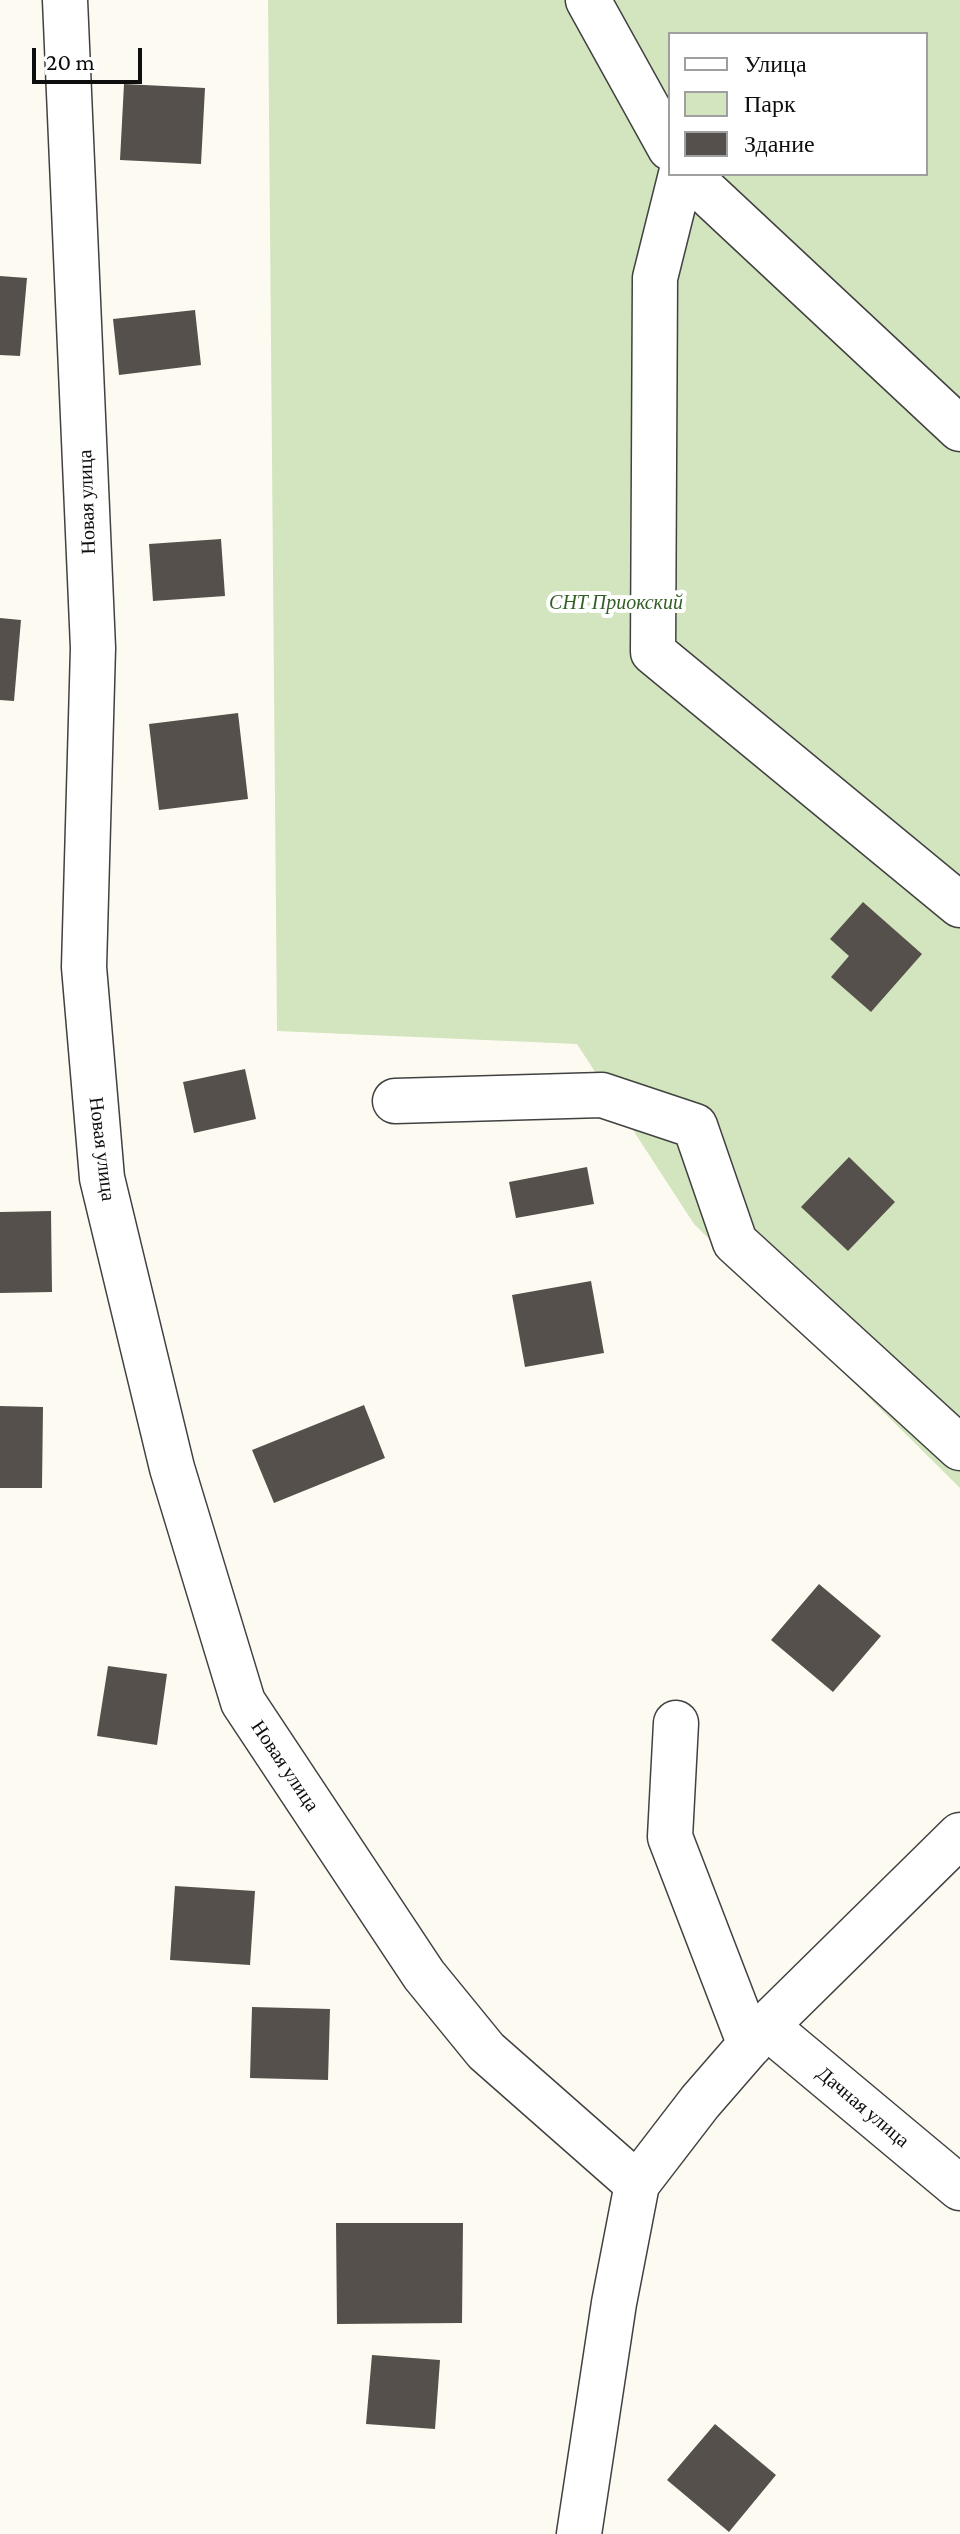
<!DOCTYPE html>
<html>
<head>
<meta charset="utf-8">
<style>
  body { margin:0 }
  #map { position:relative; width:960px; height:2534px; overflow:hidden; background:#fdfbf1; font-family:"Crimson Pro",serif }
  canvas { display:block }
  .legend { position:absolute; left:668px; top:32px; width:260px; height:144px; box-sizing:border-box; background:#fff; border:2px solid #9f9f9f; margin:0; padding:10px 14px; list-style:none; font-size:24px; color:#0e0e0e }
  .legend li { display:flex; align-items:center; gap:16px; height:40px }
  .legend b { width:40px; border:2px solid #9f9f9f }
  .scale { position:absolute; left:32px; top:48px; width:110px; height:36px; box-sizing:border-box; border:4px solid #0e0e0e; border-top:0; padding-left:10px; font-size:24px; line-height:28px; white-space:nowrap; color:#0e0e0e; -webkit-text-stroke:6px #fff; paint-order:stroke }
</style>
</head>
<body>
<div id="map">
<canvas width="960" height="2534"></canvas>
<ul class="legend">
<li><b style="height:10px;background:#fff"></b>Улица</li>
<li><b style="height:22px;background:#d3e5be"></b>Парк</li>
<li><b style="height:22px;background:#56504c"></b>Здание</li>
</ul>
<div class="scale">20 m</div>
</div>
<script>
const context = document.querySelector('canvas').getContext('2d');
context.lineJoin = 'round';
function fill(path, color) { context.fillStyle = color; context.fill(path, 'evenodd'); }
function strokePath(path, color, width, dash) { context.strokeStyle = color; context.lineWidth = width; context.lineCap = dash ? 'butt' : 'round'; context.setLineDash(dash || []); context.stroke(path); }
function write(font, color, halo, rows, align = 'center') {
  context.font = font + ' "Crimson Pro",serif'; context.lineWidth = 8; context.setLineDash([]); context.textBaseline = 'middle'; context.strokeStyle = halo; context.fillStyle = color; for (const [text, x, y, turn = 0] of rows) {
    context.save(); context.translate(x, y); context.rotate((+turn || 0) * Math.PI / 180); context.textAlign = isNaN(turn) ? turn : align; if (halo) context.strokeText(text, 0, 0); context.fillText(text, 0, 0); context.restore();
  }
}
fill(new Path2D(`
  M268 0H960V1488L694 1224 577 1044 277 1031ZM670 34H926V174H670Z`), '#d3e5be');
fill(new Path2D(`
  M124 84 205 88 201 164 120 160Z
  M0 276 27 278 20 356 0 355Z
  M195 310 201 365 119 375 113 319Z
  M221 539 225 596 153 601 149 544Z
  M0 618 21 620 14 701 0 700Z
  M238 713 248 799 159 810 149 724Z
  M863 902 922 954 871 1012 831 977 849 956 830 939Z
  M245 1069 256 1119 194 1133 183 1082Z
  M849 1157 895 1202 848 1251 801 1207Z
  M587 1167 594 1204 516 1218 509 1182Z
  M51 1211 52 1292 0 1293V1212Z
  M591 1281 604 1353 525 1367 512 1295Z
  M364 1405 385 1458 274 1503 252 1450Z
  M0 1406 43 1407 42 1488H0Z
  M819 1584 881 1636 833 1692 771 1640Z
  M108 1666 167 1674 157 1745 97 1736Z
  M175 1886 255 1891 250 1965 170 1960Z
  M252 2007 330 2009 328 2080 250 2078Z
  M336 2223H463L462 2323 337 2324Z
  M372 2355 440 2360 435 2429 366 2424Z
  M715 2424 776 2475 729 2532 667 2480Z`), '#56504c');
const minor = new Path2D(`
  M65 0 93 648 84 967 102 1178 172 1468 243 1702 424 1975 486 2051 637 2184
  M588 0 670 148
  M681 174 655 278 653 652 960 905
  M687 174 960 429
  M395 1101 602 1095 695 1126 735 1242 960 1448
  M676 1723 670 1837 750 2045
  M766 2026 960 2188
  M579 2534 614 2303 637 2184 700 2102 766 2026 960 1835`);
strokePath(minor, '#414141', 47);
strokePath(minor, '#fff', 44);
write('20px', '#0e0e0e', '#fff', [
  ["Новая улица",87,502,-92],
  ["Новая улица",102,1149,83],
  ["Новая улица",285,1766,56],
  ["Дачная улица",863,2107,40]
]);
write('italic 20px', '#325f26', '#fff', [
  ["СНТ Приокский",616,603]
]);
</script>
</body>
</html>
